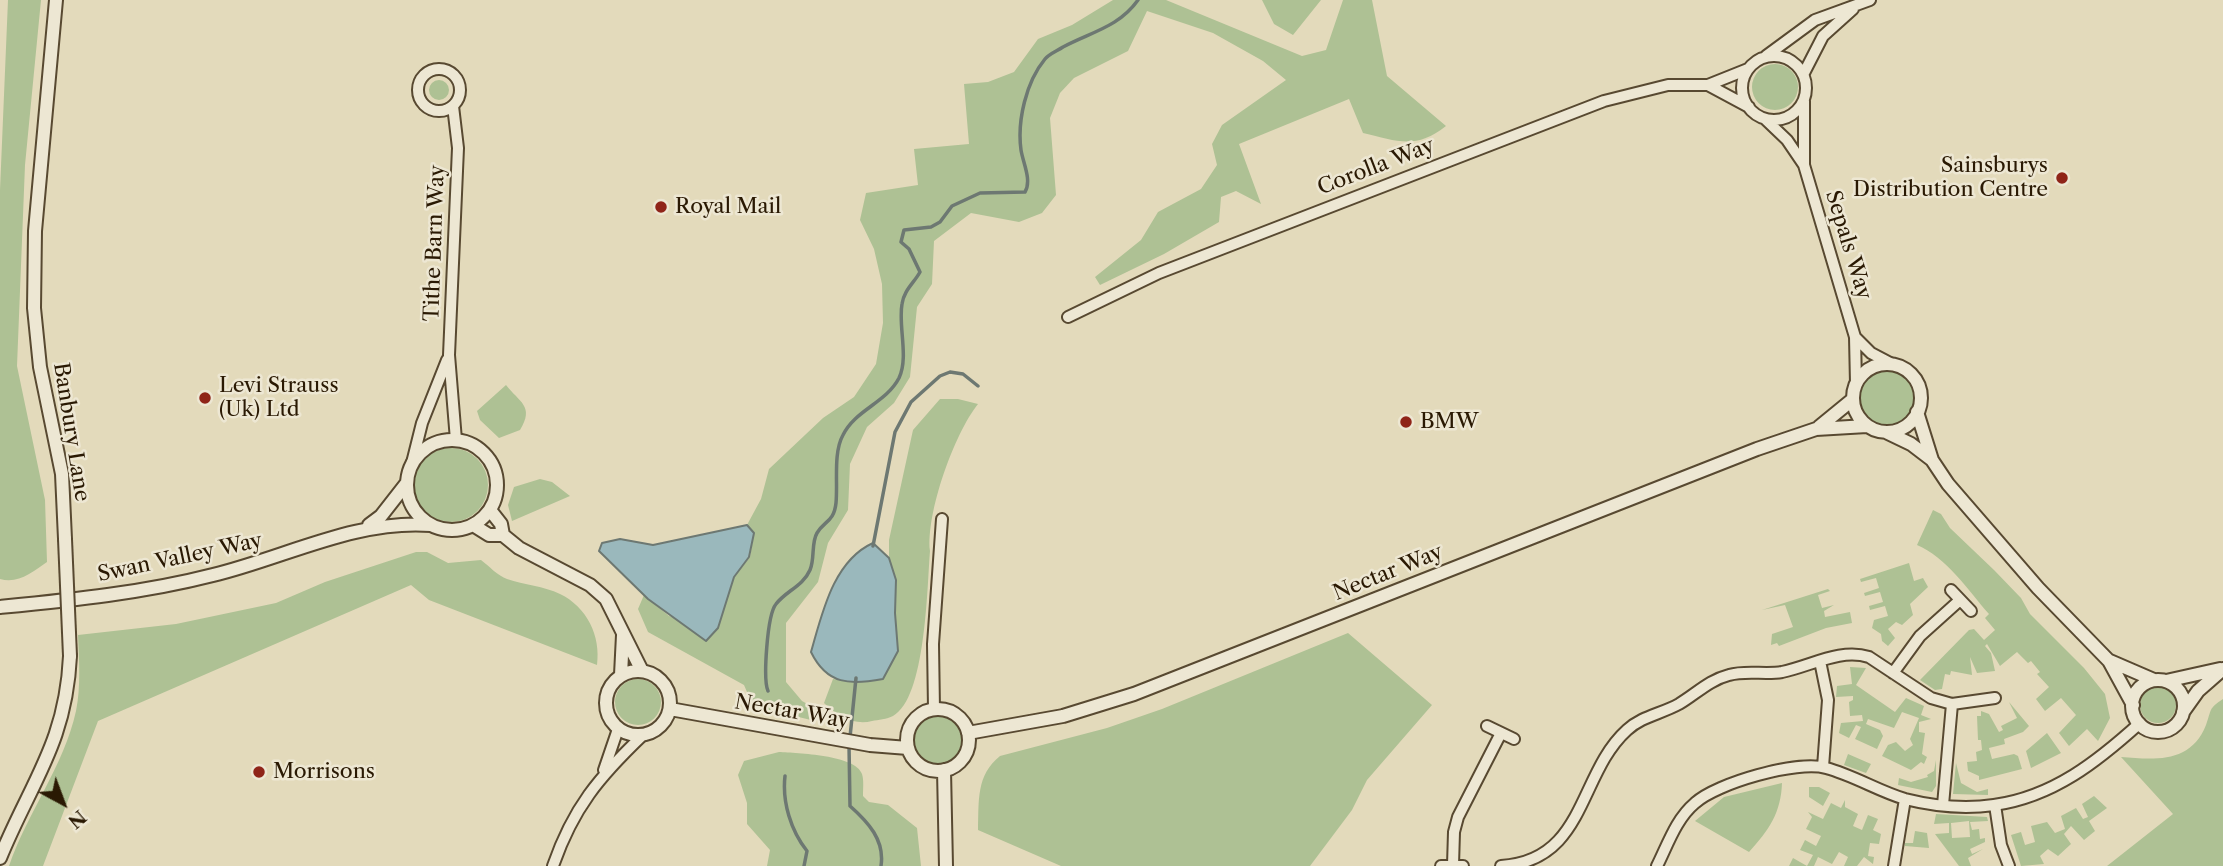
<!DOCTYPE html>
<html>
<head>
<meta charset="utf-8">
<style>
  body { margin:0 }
  #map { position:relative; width:2223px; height:866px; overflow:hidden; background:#e3dabb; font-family:"Libre Caslon Text",serif }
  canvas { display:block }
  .north { position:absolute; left:28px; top:768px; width:70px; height:70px; -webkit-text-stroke:5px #ede7d3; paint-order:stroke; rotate:139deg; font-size:19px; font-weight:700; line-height:28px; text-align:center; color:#2a1903 }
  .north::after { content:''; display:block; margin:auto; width:24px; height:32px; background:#2a1903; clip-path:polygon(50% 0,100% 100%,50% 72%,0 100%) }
</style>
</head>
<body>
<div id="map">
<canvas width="2223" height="866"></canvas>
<div class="north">N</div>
</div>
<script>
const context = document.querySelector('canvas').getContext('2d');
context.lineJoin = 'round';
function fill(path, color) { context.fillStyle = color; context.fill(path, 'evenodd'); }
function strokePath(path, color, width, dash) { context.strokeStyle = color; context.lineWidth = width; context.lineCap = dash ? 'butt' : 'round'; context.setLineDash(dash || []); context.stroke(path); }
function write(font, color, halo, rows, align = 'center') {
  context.font = font + ' "Libre Caslon Text",serif'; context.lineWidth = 5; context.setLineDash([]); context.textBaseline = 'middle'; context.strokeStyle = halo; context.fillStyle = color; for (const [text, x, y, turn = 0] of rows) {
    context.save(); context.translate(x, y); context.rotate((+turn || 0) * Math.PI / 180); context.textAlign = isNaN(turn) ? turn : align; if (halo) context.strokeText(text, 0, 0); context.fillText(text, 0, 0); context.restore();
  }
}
fill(new Path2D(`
  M8 0H41L25 165 17 366 45 500 47 562C32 572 19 584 0 579V190Z
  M1113 0H1166L1302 56 1326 50 1343 0H1372L1387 76 1446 126C1416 150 1397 141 1363 133L1349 99 1239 144 1261 204 1236 191 1221 197 1219 222 1164 254 1100 285 1095 277 1141 240 1158 212 1201 189 1217 165 1212 144 1222 125 1286 80 1263 61 1213 33 1147 11 1128 51 1074 78 1060 93 1050 118 1056 195 1042 213 1019 222 971 213 934 241 932 284 917 307 910 377 894 403 867 427 850 464 848 510 828 543 818 582 786 623V682L802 701 816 709 811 720 753 706 744 685 648 632 638 609 644 595 669 616 718 628 734 577 750 557 754 533 747 525 761 499 769 469 823 418 854 397 876 364 883 323 882 284 874 249 860 220 866 193 918 185 914 149 969 144 964 84 988 82 1014 72 1038 39 1072 25Z
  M1262 0H1321L1293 35 1274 24Z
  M1752 87a23 23 0 1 1 46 0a23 23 0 1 1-46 0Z
  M429 90a10 10 0 1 1 20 0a10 10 0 1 1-20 0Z
  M1859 398a28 28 0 1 1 56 0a28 28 0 1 1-56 0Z
  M506 385C519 402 535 406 520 430L499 438 480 420 477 411Z
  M940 399H958L978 404C954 434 926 513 930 551 927 587 926 698 893 716 887 719 878 720 872 721 854 726 836 715 824 703L833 679 864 682 898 651 895 613 896 580 889 558V540L913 430Z
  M414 485a37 37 0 1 1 74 0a37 37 0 1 1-74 0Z
  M540 479 552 482 570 496 512 521 508 505 514 487Z
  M1933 510 1941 514 1950 528 1994 570 2021 598 2030 614 2084 668 2105 694 2110 718 2098 741 2087 729 2069 746 2059 733 2076 715 2061 698 2045 711 2036 699 2049 687 2037 674 2040 672 2031 661 2028 663 2017 652 2000 666 1987 644 1985 646 1991 653 1995 671 1977 673 1970 657 1972 675 1951 671 1950 675 1945 674 1942 689 1935 690 1920 680 1969 630 1974 629 1984 640 1995 630 1985 618 1989 614C1968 590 1946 557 1917 545Z
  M416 552H427L448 563 481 560C489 566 498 576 507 579 524 585 544 586 560 594 587 607 601 636 597 665L429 600 411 585 98 721 43 866H9C27 813 64 766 76 711 81 686 79 660 78 635L176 624 276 603 325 582Z
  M1909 563 1914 581 1923 578 1928 587 1910 604 1913 615 1902 625 1896 622 1888 629 1895 638 1888 646 1882 641 1881 634 1872 628 1874 620 1888 616 1885 606 1870 610 1869 606 1883 602 1880 592 1865 596 1864 593 1879 588 1876 578 1861 582 1860 579Z
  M1828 589 1830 591 1818 595 1822 608 1834 605 1824 611 1825 617 1850 612 1852 623 1826 628 1779 646 1777 643 1771 645 1772 634 1793 627 1785 605 1762 610Z
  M1348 633 1432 705 1367 780 1352 810 1310 866H1061L978 830C979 801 976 775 1000 756L1107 728 1162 709Z
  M1850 667 1866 668 1856 685 1895 712 1906 698 1924 706 1921 715 1931 719 1919 722V732L1925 733 1922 754 1927 757 1924 764 1921 762 1911 770 1882 756 1888 745 1896 742 1905 751 1913 745 1910 739 1919 718 1902 712 1894 728 1868 719 1866 724 1880 730 1883 736 1877 749 1855 739 1861 727 1856 725 1849 738 1839 733 1841 723 1863 721 1862 715 1850 716 1849 702 1853 700V696L1836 697 1837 686 1852 684Z
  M615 702a23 23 0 1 1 46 0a23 23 0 1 1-46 0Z
  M2140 705a18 18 0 1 1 36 0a18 18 0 1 1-36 0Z
  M2223 699V866H2107L2173 814 2121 757C2156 760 2191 763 2206 725 2212 709 2208 709 2223 699Z
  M2009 702 2029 726 2023 732 2004 739 2005 744 1989 748 1992 759 2014 754 2018 756 2022 769 1979 780V776L1968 771 1967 762 1977 761 1976 752 1982 750 1981 740H1978L1977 716H1981V711L1989 714 1999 732 2003 730 2001 726 2017 718Z
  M914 740a25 25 0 1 1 50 0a25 25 0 1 1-50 0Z
  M2047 733 2061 753 2031 768 2026 751Z
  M779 752C797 753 856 755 862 774 864 780 863 789 863 796L869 802 888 805 917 828 921 866H767L770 850 747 824V803L738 775 744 761Z
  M1848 754 1871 764 1866 773 1844 765Z
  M1936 760V786L1932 792 1898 785 1899 778 1911 782 1928 777 1927 775 1934 771Z
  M1956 763 1961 783 1977 792 1988 789V795L1953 794Z
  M1782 783C1781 813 1769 830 1749 852L1695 821 1724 797Z
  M1809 787H1819L1830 793 1823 806 1809 797Z
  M2094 796 2107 808 2089 821 2095 831 2084 840 2071 826 2064 834 2071 844 2058 856 2048 849 2040 856 2044 864 2021 866 2011 835 2021 832 2025 845 2035 842 2031 826 2047 822 2055 833 2065 829 2061 816 2076 808 2083 819 2088 817 2082 804Z
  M1845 800V807L1858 814 1853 826 1862 830 1868 815 1878 819 1873 830 1881 834 1879 844 1870 843 1868 856 1874 857 1873 864 1864 857 1857 866H1844L1848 857 1839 852 1832 864 1818 857 1814 866H1789L1793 858 1807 866 1813 855 1800 850 1805 840 1816 846 1821 836 1806 829 1812 817 1808 812 1823 819 1831 803 1841 808Z
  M1936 814 1987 817 1988 821 1970 822 1972 830 1979 829 1980 839 1985 838V842L1970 849 1972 854 1983 849 1968 858 1971 866H1959L1935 834 1949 833V823L1934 824ZM1969 821 1970 837 1952 838 1951 823Z
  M1915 831 1927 833 1929 848 1905 846V843H1913Z`), '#aec194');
const water = new Path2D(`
  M747 525 754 533 749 557 734 577 718 628 706 641 648 599 599 551 602 543 620 539 653 545Z
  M873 543 889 558 896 580 895 613 898 651 883 679C850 685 827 685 811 652 822 614 833 561 873 543Z`);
fill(water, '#9ab8bc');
strokePath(water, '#6d7872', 2);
strokePath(new Path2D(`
  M873 546 895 432 911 402 940 376 950 372 963 374 978 386
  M768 691C763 680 767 615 776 604 786 591 803 586 810 570 815 559 811 543 817 533 824 521 834 522 836 503 838 483 833 453 843 435 855 410 886 403 899 378 909 357 898 326 902 304 904 290 914 283 920 272L909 249 901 242 904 230 931 227 940 222 952 206 980 193 1025 192C1032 180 1023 163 1021 150 1017 121 1026 82 1045 59 1049 54 1057 51 1063 47 1091 32 1119 27 1138 0
  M850 737 856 678
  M849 745 850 806C868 822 885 840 881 866
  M785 776C782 802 791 831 807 851L804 866`), '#6d7872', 3.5);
const minor = new Path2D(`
  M1742 88a32 32 0 1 1 64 0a32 32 0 1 1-64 0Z
  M1766 56 1815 20 1870 0
  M418 90a21 21 0 1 1 42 0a21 21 0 1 1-42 0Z
  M1804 73 1823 36 1853 9
  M1708 85 1749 107
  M1804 101V165L1855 337 1856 384
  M453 106 458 148 449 355 456 440
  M1765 119 1787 140 1804 165
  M1068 317 1159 273 1604 101 1668 85H1708L1748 69
  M1855 337 1871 353 1890 363
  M412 463 422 423 447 360
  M1951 590 1971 611
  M1820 661 1828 700 1823 767
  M1893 673 1920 636 1960 600
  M934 709 933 644 942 519
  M1487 726 1514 739
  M604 770 618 729
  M1943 805 1952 704
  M1995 805 2001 845 2009 866
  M1453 865 1454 832 1458 817 1501 733
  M553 866C573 808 599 777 643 735
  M1441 866H1463
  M1501 866C1586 861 1578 774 1627 730 1642 716 1661 714 1679 704 1696 694 1709 680 1729 675 1746 670 1765 675 1782 672 1811 666 1840 648 1869 657L1931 698 1952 704 1995 698
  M1657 866C1668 844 1676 819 1695 803 1717 783 1797 760 1826 768 1853 775 1878 791 1905 799 1933 806 1966 809 1994 805 2053 797 2098 761 2140 723
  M1894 866 1905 799`);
const tertiary = new Path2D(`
  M56 0 35 231 34 308 40 367 62 474 65 539
  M1853 398a34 34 0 1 1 68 0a34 34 0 1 1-68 0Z
  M1917 412 1932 460 1948 484 2038 588 2109 661 2133 705
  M1819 427 1852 400
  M1886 432 1911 444 1932 460
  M407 485a45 45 0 1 1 90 0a45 45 0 1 1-90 0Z
  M490 510 501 524 503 535
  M369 525 381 516 406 484
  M473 525 489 535H503L519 548 590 585 606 599 642 671
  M0 607C71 600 143 593 213 575 284 558 356 519 431 525
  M2110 661 2154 680
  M606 703a32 32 0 1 1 64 0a32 32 0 1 1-64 0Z
  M621 675 623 635
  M2132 706a26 26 0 1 1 52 0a26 26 0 1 1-52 0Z
  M2166 681 2220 669
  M670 709 870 745 908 748
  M907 740a31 31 0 1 1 62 0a31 31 0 1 1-62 0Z
  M2183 712 2198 691 2223 669
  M968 733 1063 716 1134 694 1757 449 1816 429 1867 426
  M944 770 946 866
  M0 858C31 782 66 743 70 656`);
strokePath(minor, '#584931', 14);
strokePath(tertiary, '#584931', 16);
strokePath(minor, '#ede7d3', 10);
strokePath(tertiary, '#ede7d3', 12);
const tertiaryBridge = new Path2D(`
  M65 539 70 656`);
strokePath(tertiaryBridge, '#584931', 16, []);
strokePath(tertiaryBridge, '#ede7d3', 12);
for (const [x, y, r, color] of [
  [2062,178,7,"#8f2418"],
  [661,207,7,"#8f2418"],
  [205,398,7,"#8f2418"],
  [1406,422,7,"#8f2418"],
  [259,772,7,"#8f2418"]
]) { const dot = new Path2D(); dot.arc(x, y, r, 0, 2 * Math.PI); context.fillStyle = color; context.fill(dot); strokePath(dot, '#ede7d3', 2.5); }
write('21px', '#2a1903', '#ede7d3', [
  ["Sainsburys",2048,166,"right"],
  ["Distribution Centre",2048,190,"right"],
  ["Royal Mail",675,207],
  ["Levi Strauss",219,386],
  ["(Uk) Ltd",219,410],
  ["BMW",1420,422],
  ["Morrisons",273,772]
], 'left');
write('21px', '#2a1903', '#ede7d3', [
  ["Corolla Way",1376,167,-21],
  ["Tithe Barn Way",435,243,-88],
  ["Sepals Way",1848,245,73],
  ["Banbury Lane",71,432,81],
  ["Swan Valley Way",180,558,-12],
  ["Nectar Way",1388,573,-22],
  ["Nectar Way",792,712,10]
]);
</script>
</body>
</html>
